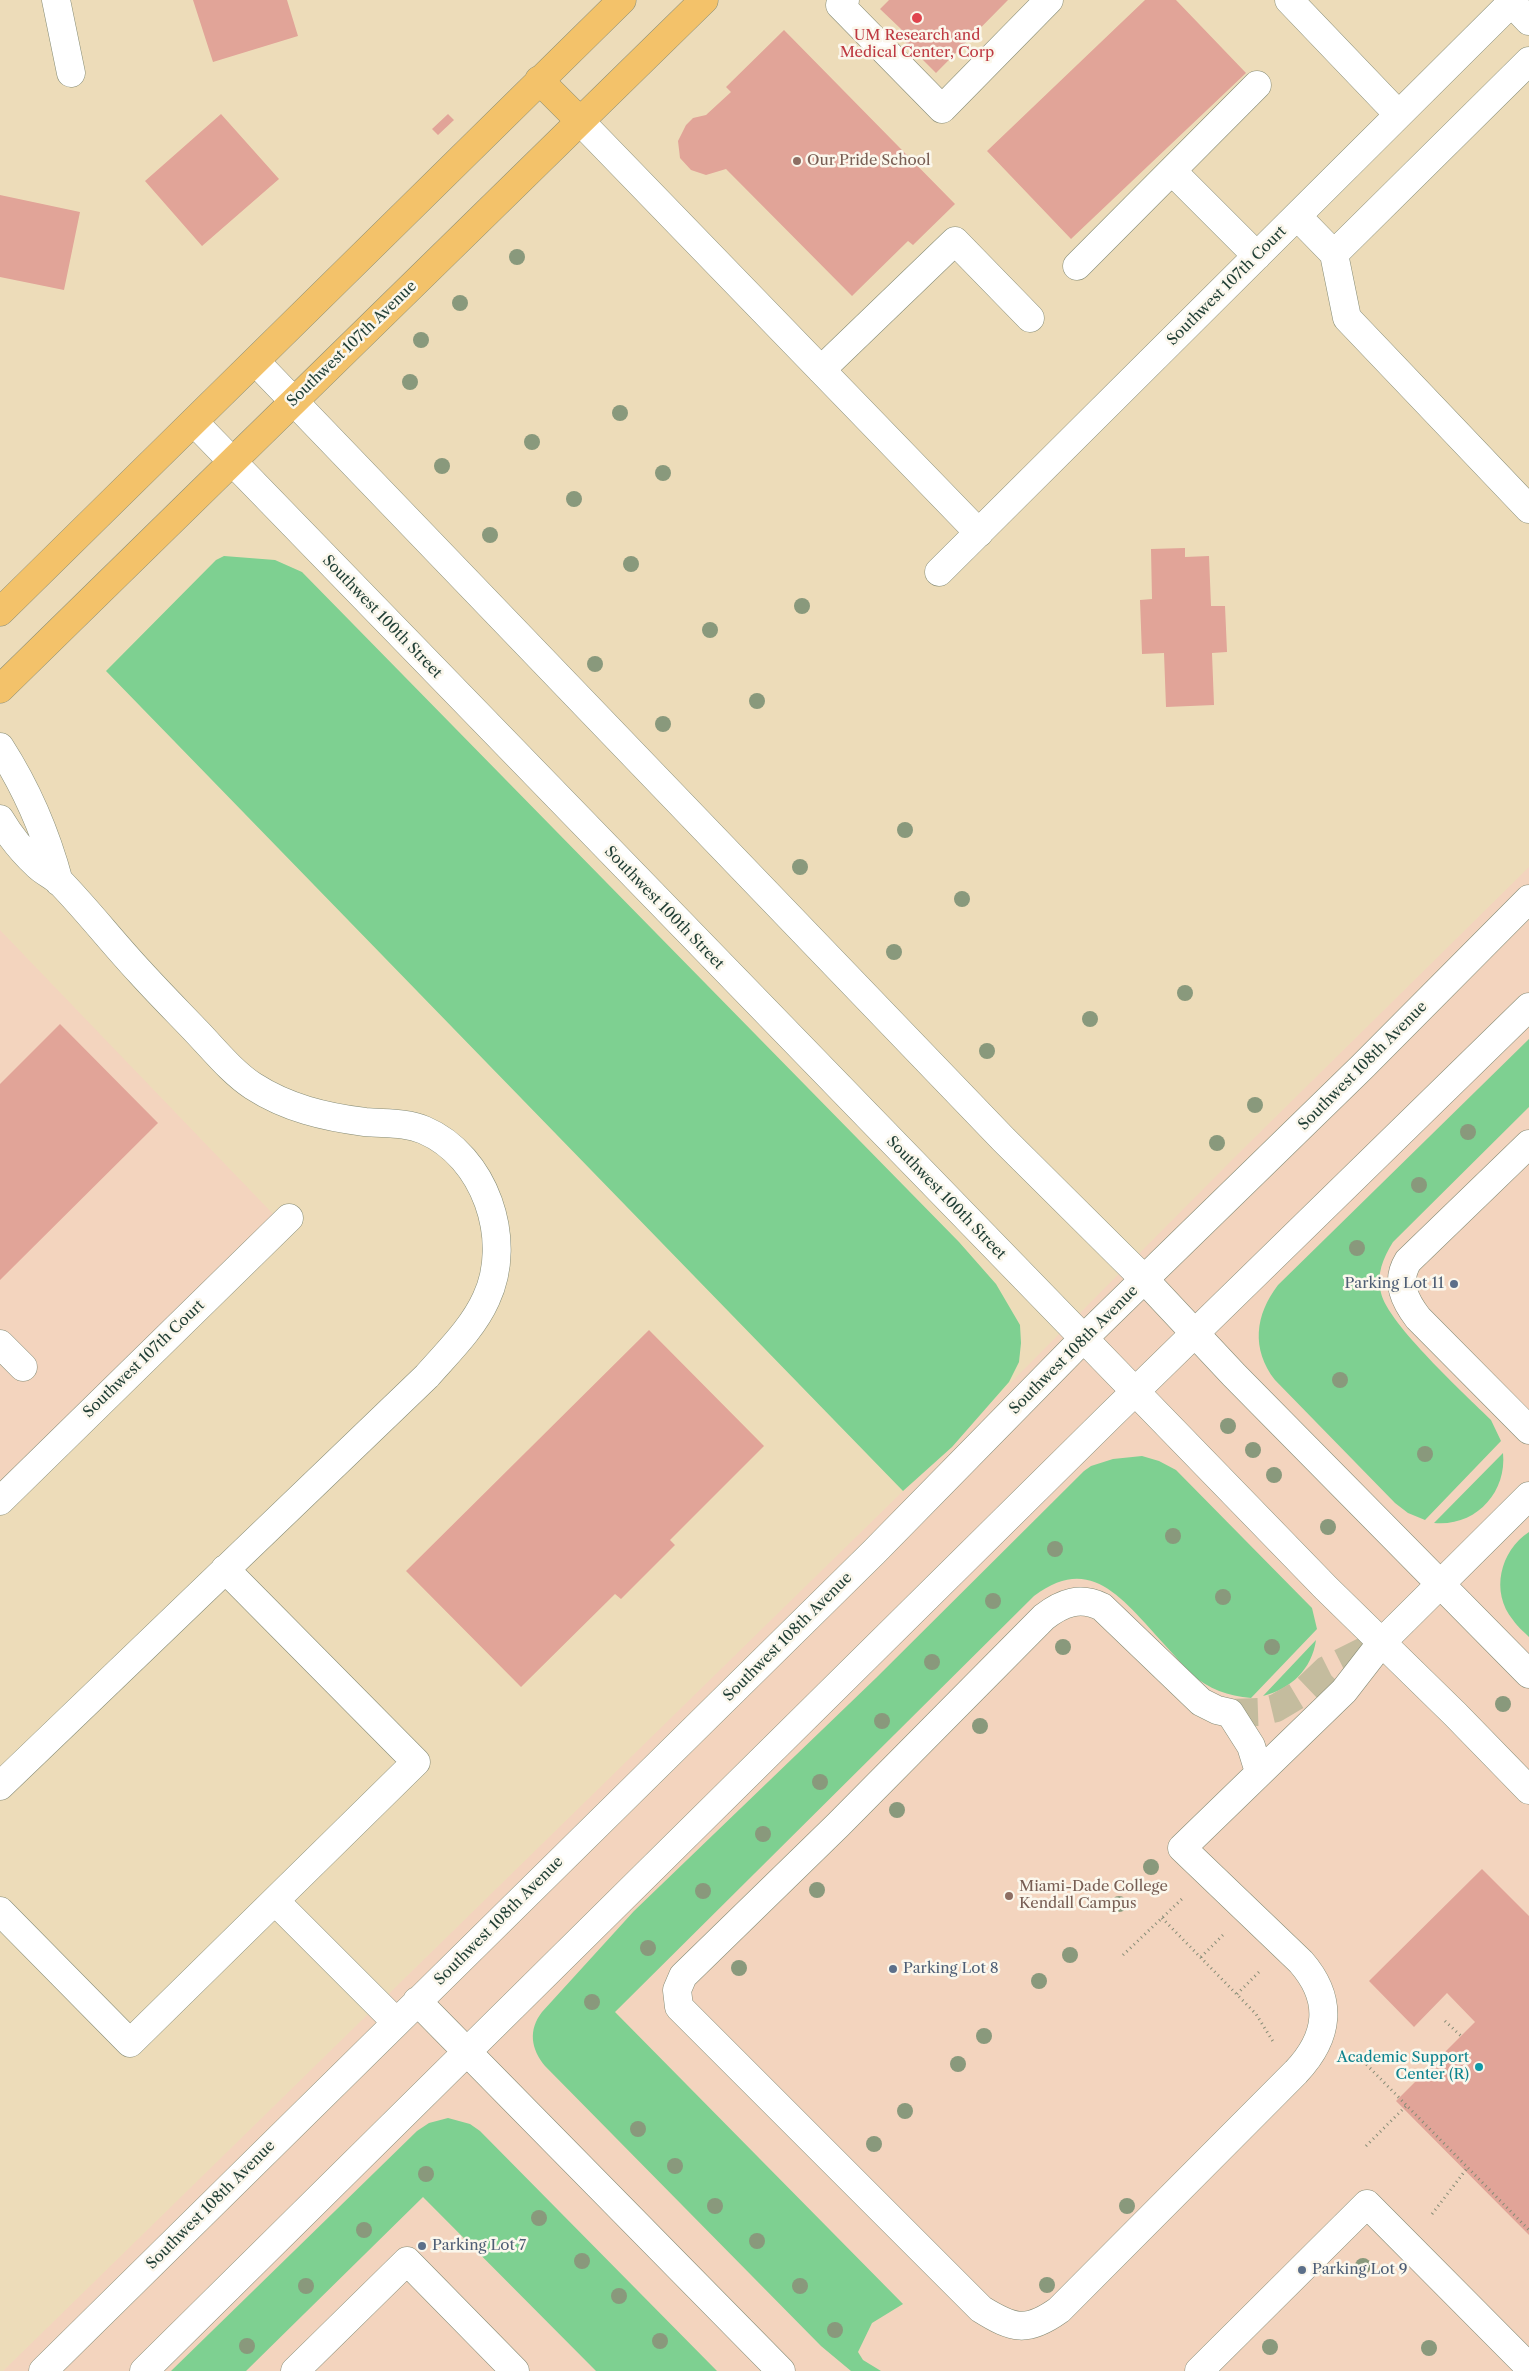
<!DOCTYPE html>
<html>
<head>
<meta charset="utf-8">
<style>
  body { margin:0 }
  canvas { display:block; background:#eddcb9 }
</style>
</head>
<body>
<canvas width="1529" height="2371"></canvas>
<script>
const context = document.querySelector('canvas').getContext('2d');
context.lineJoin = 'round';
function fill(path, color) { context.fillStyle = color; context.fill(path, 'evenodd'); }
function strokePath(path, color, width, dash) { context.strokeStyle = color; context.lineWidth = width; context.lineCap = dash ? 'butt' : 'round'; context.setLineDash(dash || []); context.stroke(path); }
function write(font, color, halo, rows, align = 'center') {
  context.font = font + ' "Libre Caslon Text",serif'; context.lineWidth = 5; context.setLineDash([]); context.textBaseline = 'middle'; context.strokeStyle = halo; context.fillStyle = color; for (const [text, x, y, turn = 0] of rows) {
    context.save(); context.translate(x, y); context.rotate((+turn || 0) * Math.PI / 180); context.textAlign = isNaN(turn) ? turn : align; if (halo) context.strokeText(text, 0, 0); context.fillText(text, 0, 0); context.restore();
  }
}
fill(new Path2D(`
  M1529 867V2371H3L903 1491 1239 1153Z
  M0 930 275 1216 0 1481Z`), '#f3d4be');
fill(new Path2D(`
  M224 556 275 560 302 572 959 1242 996 1284 1020 1325 1021 1343 1019 1362 1009 1382 952 1447 903 1491 106 671 216 560Z
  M1529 1039V1107L1393 1242C1383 1258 1376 1275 1381 1293 1388 1324 1466 1395 1491 1420L1501 1441 1425 1520 1408 1513 1395 1503 1275 1380C1251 1349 1255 1315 1278 1285Z
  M1503 1453C1507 1493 1475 1527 1434 1523Z
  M1142 1456 1159 1461 1176 1470 1312 1608 1317 1629 1251 1698C1228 1696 1209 1689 1191 1674 1176 1657 1160 1640 1145 1623 1111 1586 1082 1560 1034 1596L615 2012 903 2304 872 2323 858 2352 863 2360 881 2371H851L821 2346 545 2066C531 2049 528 2030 542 2012L634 1911 876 1678 1084 1471 1091 1466 1113 1459Z
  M1529 1532V1637C1524 1632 1517 1626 1513 1620 1490 1592 1500 1551 1529 1532Z
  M1316 1640C1312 1669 1291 1689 1263 1696Z
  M448 2118 470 2124 480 2131 717 2371H596L423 2197 246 2371H171L417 2131 429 2123Z`), '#7ed091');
fill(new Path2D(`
  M193 0H287L298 36 213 62Z
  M889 0H1008L936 73 897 34 901 29 880 9Z
  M1145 0H1176L1246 73 1071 239 987 151Z
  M784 30 955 204 913 245 908 241 852 296 726 169 706 175 691 170 680 158 678 141 686 125 693 118 706 115 731 92 726 87Z
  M221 114 279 179 202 246 145 181Z
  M448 114 454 120 438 135 432 129Z
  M0 195 80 212 64 290 0 277Z
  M1185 548V557L1209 556 1211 606H1225L1227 652 1212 653 1214 705 1166 707 1164 653 1142 654 1140 600 1152 599 1151 549Z
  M60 1024 158 1123 0 1280V1084Z
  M649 1330 764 1446 670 1540 675 1545 621 1599 615 1594 521 1687 406 1571Z
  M1482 1869 1529 1916V2235L1396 2101 1475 2022 1447 1993 1414 2027 1369 1981Z`), '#e1a498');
strokePath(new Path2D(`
  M1230 1713 1259 1712 1276 1708 1303 1692 1326 1670 1382 1642`), '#c4bc9e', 28, [28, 14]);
const minor = new Path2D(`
  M56 0 71 73
  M845 0 840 5 942 109 1049 0
  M1289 0 1398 114
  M1511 2 1529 21
  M580 121 979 533
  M1172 171 1257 256
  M1297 216 1334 254 1347 318 1529 509
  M1334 254 1529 61
  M1077 266 1257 85
  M256 362 1004 1140 1144 1279 1234 1375 1529 1674
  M821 370 955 241 1030 318
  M194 422 1326 1588 1455 1714 1529 1790
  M939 572 1514 0
  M0 747C27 789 46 833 59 882
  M0 819C10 836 22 851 37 865 44 872 54 876 61 883 88 911 113 943 140 972 159 993 179 1013 198 1033 215 1051 233 1073 253 1086 287 1108 325 1117 365 1122 385 1124 405 1122 424 1130 485 1156 514 1240 486 1299 473 1328 448 1352 427 1376L0 1786
  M1529 1144 1408 1261C1395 1282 1405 1301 1418 1318L1529 1430
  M0 1344 23 1367
  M0 1501 289 1218
  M1259 1772 1251 1746 1230 1713 1217 1710 1201 1702 1102 1607C1080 1596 1062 1603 1044 1617L838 1825 683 1976 677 1990 679 2007 981 2309C1013 2329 1027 2333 1059 2310L1296 2072C1329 2037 1334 2000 1301 1962L1182 1848 1344 1691 1382 1642 1529 1496
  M275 1901 396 2022
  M0 1911 130 2043 416 1762 225 1569
  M417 2001 781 2371
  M43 2371 874 1552 1084 1338 1362 1067 1529 899
  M144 2371 1109 1417 1529 1007
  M295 2371 407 2261 515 2371
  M1199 2371 1367 2204 1529 2367`);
const major = new Path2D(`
  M539 80 580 121
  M0 612 622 0
  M0 689 704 0`);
strokePath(minor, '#868c76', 29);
strokePath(major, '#868c76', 29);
strokePath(new Path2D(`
  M1162 1918 1256 2014 1274 2043
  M1123 1955 1184 1897
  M1201 1957 1223 1935
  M1237 1994 1261 1970
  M1445 2021 1461 2036
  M1363 2061 1529 2230
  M1366 2146 1407 2105
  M1432 2214 1468 2167`), '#868c76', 3, [1, 4]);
strokePath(minor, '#fff', 28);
strokePath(major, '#f3c26a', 28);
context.fillStyle = '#89997c';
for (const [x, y] of [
  [517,257],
  [460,303],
  [421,340],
  [410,382],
  [620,413],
  [532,442],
  [442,466],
  [663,473],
  [574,499],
  [490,535],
  [631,564],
  [802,606],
  [710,630],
  [595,664],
  [757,701],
  [663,724],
  [905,830],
  [800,867],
  [962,899],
  [894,952],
  [1185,993],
  [1090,1019],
  [987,1051],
  [1255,1105],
  [1468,1132],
  [1217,1143],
  [1419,1185],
  [1357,1248],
  [1340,1380],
  [1228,1426],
  [1253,1450],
  [1425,1454],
  [1274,1475],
  [1328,1527],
  [1173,1536],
  [1055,1549],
  [1223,1597],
  [993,1601],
  [1063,1647],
  [1272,1647],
  [932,1662],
  [1503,1704],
  [882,1721],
  [980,1726],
  [820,1782],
  [897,1810],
  [763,1834],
  [1151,1867],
  [817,1890],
  [703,1891],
  [1119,1904],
  [648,1948],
  [1070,1955],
  [739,1968],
  [1039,1981],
  [592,2002],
  [984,2036],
  [958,2064],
  [905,2111],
  [638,2129],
  [874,2144],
  [675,2166],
  [426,2174],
  [715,2206],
  [1127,2206],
  [539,2218],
  [364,2230],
  [757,2241],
  [582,2261],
  [1363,2266],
  [1047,2285],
  [306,2286],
  [800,2286],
  [619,2296],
  [835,2330],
  [660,2341],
  [247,2346],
  [1270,2347],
  [1429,2348]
]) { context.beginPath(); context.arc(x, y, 8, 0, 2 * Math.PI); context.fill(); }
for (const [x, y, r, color] of [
  [917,18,6,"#e0444e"],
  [797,161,5,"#8d6e63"],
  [1454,1284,5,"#5c6f8a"],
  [1009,1896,5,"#8d6e63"],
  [893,1969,5,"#5c6f8a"],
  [1479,2067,5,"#0f9aa8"],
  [422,2246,5,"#5c6f8a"],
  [1302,2270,5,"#5c6f8a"]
]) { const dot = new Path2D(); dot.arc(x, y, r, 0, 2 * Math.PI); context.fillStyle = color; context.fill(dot); strokePath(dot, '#fbf7ec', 2); }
write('15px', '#be3a42', '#fbf7ec', [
  ["UM Research and",917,36],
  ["Medical Center, Corp",917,53]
]);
write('15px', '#785e54', '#fbf7ec', [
  ["Our Pride School",807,161],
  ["Miami-Dade College",1019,1887],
  ["Kendall Campus",1019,1904]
], 'left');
write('15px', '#1f3d34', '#fbf7ec', [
  ["Southwest 107th Court",1227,286,-45],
  ["Southwest 107th Avenue",352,344,-44],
  ["Southwest 100th Street",382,617,46],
  ["Southwest 100th Street",664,908,46],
  ["Southwest 108th Avenue",1363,1066,-45],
  ["Southwest 100th Street",946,1198,46],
  ["Southwest 108th Avenue",1074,1350,-45],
  ["Southwest 107th Court",144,1359,-44],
  ["Southwest 108th Avenue",788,1637,-45],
  ["Southwest 108th Avenue",499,1921,-45],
  ["Southwest 108th Avenue",211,2205,-45]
]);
write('15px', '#4e5e75', '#fbf7ec', [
  ["Parking Lot 11",1444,1284,"right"],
  ["Parking Lot 8",903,1969],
  ["Parking Lot 7",432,2246],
  ["Parking Lot 9",1312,2270]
], 'left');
write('15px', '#0d838f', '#fbf7ec', [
  ["Academic Support",1469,2058],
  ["Center (R)",1469,2075]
], 'right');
</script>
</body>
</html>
